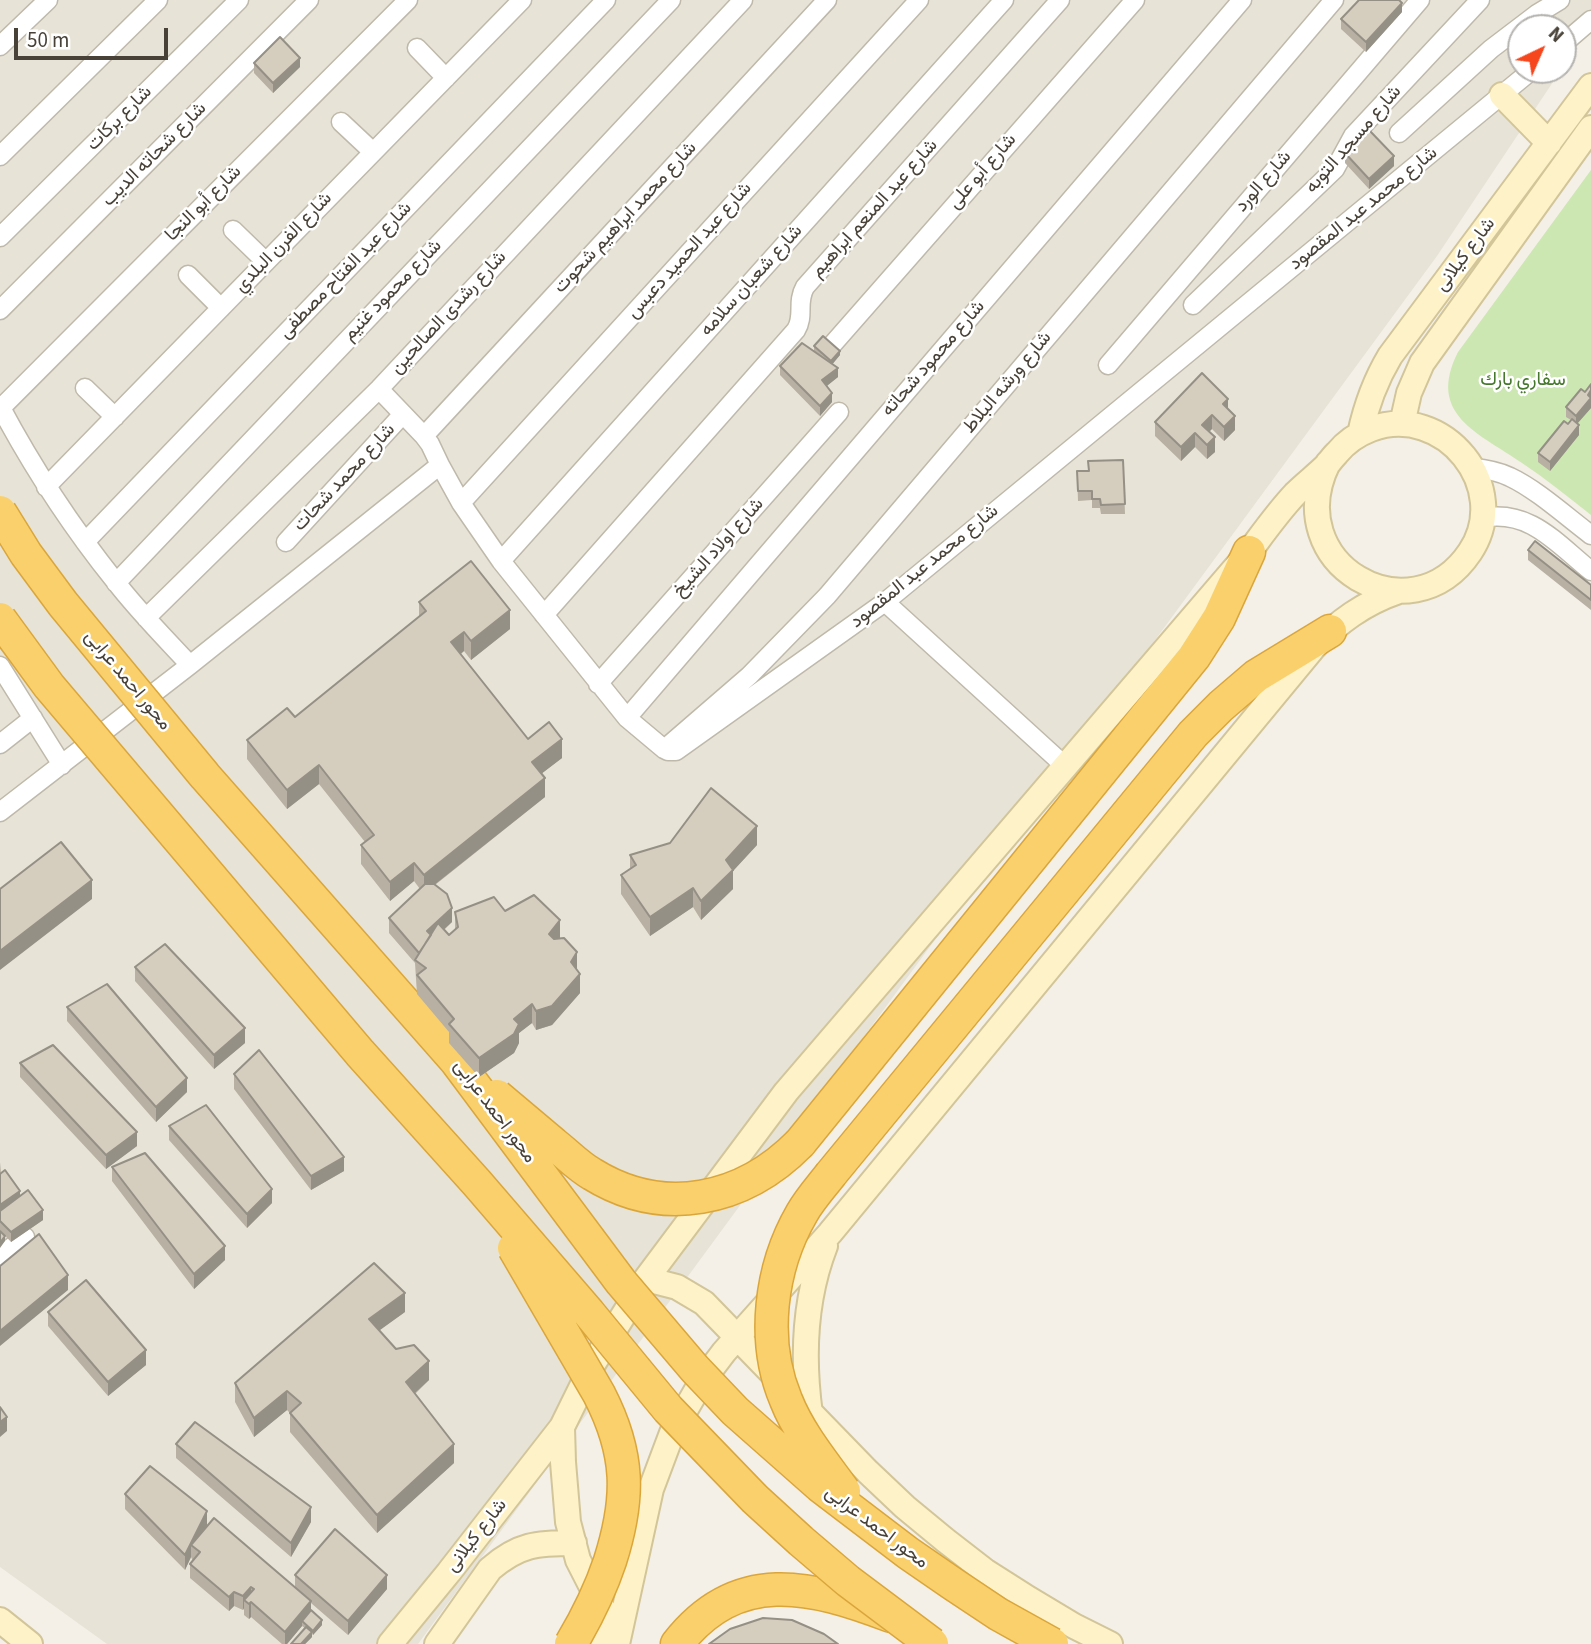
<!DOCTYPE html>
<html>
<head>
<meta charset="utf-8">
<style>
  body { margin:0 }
  #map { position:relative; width:1591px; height:1644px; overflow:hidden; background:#f4f0e8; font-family:"Source Sans 3",sans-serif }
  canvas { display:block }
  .north { position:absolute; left:1507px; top:14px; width:70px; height:70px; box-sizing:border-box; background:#fff; border:2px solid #b5b3af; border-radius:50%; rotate:44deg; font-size:19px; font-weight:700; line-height:28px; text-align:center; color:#474137 }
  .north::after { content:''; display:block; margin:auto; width:24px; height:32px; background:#f5461d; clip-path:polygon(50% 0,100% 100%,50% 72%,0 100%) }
  .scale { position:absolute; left:14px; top:28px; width:154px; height:32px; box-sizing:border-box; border:4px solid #474137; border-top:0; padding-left:9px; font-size:21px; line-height:24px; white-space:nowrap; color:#474137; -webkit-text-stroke:5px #fff; paint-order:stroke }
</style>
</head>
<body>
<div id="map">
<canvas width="1591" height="1644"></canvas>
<div class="north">N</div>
<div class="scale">50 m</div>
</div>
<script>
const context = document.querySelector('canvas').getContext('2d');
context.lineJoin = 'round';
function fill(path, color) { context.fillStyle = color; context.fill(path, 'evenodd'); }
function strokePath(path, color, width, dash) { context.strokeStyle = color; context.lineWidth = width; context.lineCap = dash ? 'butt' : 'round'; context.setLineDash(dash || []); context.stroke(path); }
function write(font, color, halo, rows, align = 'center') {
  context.font = font + ' "Source Sans 3",Vazirmatn,sans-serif'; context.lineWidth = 5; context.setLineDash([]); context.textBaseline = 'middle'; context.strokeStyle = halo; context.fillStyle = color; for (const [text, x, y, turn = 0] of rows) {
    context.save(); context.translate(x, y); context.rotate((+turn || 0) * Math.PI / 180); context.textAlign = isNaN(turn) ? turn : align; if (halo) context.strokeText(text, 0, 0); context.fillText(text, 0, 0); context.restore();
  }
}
fill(new Path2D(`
  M0 0H1591V25L1563 67V28H1521V70H1561L1437 256 418 1644H107L0 1567Z`), '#e7e3d6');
fill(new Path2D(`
  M1591 170V515C1568 497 1546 479 1522 463 1479 433 1426 415 1458 352Z`), '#cde7b2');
const street = new Path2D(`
  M1563 44 1591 20
  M0 46 48 0
  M417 48 446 78
  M341 122 373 152
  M1399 133 1491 49 1537 14 1560 0
  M0 156 158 0
  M233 230 266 262
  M0 237 239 0
  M188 275 221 308
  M1193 305 1335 169 1353 136 1480 0
  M0 310 309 0
  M832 345 1135 0
  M1108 365 1420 0
  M85 388 115 417
  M379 389 424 436 430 444 440 465 461 503 501 561 627 718 664 749 668 751H676L885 602 1532 70
  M0 406C33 468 71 526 115 581 138 611 165 638 190 665
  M1 408 408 0
  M424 436 827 0
  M1472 468C1485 469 1498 471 1510 477 1536 489 1567 517 1591 535
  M46 487 522 0
  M461 503 919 0
  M1482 518C1530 509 1556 543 1591 571
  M85 542 606 0
  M286 542 403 414
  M501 561 1004 0
  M116 583 671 0
  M885 602 1065 766
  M544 615 796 330C805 315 796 303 805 287L1060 0
  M146 618 379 389 743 0
  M0 666 62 765
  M598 684 839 412
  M627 718 1242 0
  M0 744 33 718
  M668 746 749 676 827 596 1334 0
  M0 812 190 665 440 465
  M0 1256 25 1237`);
const secondary = new Path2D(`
  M1502 95 1549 143
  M1402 424 1409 393 1422 363 1591 128
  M1360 434C1366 406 1375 381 1390 356L1591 86
  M646 1279 677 1287 704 1303 868 1472 905 1507 945 1540 985 1571 1029 1599 1074 1626 1110 1644
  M810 1414C802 1356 804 1300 825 1246
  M0 1620 30 1644
  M390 1644 449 1572 562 1427
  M437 1644 490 1569C519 1544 537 1543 574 1543
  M600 1644 603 1609 578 1560 568 1522 563 1462 562 1427 593 1364 646 1279 786 1092 1249 552C1264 532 1278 512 1295 494 1305 484 1317 475 1327 465 1330 461 1333 457 1337 453 1346 442 1358 434 1371 429 1444 402 1513 488 1470 552 1411 640 1278 564 1328 463
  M617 1644 651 1489 672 1433 702 1381 724 1352 830 1233 1313 648C1338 622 1364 603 1399 591`);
const highway = new Path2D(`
  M800 1143 1194 657 1219 618 1249 552
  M831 1174 1193 734 1221 706 1256 676 1330 631
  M677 1644C737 1567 810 1585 891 1616`);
strokePath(street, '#bfb9ab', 21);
strokePath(secondary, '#d2c599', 28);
strokePath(highway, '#daa63b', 35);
strokePath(street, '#fff', 18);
strokePath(secondary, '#fdf2c8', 24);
strokePath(highway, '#fad06c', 32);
const highwayBridge = new Path2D(`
  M0 512 26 554 63 604 205 776 456 1061 621 1282 695 1369 735 1411 820 1486 908 1553 953 1584 998 1614 1052 1644
  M0 619 49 686 360 1053 477 1183 589 1313 668 1409 755 1499 801 1541 848 1581 932 1644
  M497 1096C516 1112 535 1128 554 1144 567 1154 578 1166 592 1174 663 1218 743 1201 800 1143
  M831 1174C821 1187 810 1199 802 1213 770 1268 761 1341 786 1400 799 1433 823 1462 844 1491
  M514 1248 599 1394C630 1454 630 1498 610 1561 600 1591 587 1617 571 1644`);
strokePath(highwayBridge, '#daa63b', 35, []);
strokePath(highwayBridge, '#fad06c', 32);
fill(new Path2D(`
  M1402 12 1366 52 1341 29V19Z
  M254 63 300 67 273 93 254 73Z
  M1345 153 1394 166 1369 189 1345 163Z
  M814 346 840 355 832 364 838 377 826 386 832 402 820 416 780 375V366L814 351Z
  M1566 407 1591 408 1577 424 1579 435 1550 471 1538 462V453L1571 420 1566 417Z
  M1228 409 1235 430 1224 441 1212 429 1209 431 1215 452 1207 459 1195 447 1181 461 1155 436V422Z
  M1123 460 1125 514H1101L1100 508H1092V500L1078 501 1077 471H1088Z
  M1528 550 1591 585V610L1528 560Z
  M419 602 510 629 471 660 464 651 461 654 528 739 562 758 542 773 545 797 435 885 452 922 444 930 449 935 455 929V912L505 911 560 938 577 970 580 993 552 1025 536 1030 532 1023 519 1033V1043L514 1053 479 1077 449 1043V1032L417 994 415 963 389 933V918L420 889 414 881 390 901 361 864V845L365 842 319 784 287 809 247 759V740L295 717 419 617Z
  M757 845 733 871V889L701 920 693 907 650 936 621 894V875L630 869V855Z
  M135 967 245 1043 214 1069 135 981Z
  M67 1007 187 1092 156 1122 67 1021Z
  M20 1063 137 1146 106 1169 20 1077Z
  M234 1074 344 1171 311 1190 234 1089Z
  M169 1126 272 1203 247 1228 169 1140Z
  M0 1162 1 1173 20 1196 43 1220 11 1242 0 1230Z
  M112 1167 225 1260 194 1289 112 1181Z
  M48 1312 146 1365 108 1396 48 1326Z
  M405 1312 379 1330 396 1349 429 1380 415 1394 454 1463 377 1533 290 1432V1413L287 1410 254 1437 235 1402V1383Z
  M176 1444 311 1522 291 1557 176 1458Z
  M125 1494 207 1525 206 1528 295 1588V1575L387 1589 348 1635 311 1603V1610L322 1625 313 1635 312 1634V1637L305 1644H291L305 1628 302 1626 287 1644H282L251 1617 249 1619 244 1615V1608L243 1610 234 1606 229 1611 190 1578V1564L193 1561 191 1557 185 1570 125 1509Z`), '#b7b0a3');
fill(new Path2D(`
  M1402 3V12L1366 52V42Z
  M300 58V67L273 93V83Z
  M1394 156V166L1369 189V179Z
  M840 351V355L831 366V361Z
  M838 368V377L822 390V380Z
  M1591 390V408L1576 425V416Z
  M832 393V402L820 416V406Z
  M1228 399V413L1223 404Z
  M1212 415V429L1202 439V425Z
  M1235 416V430L1224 441V427Z
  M1579 425V435L1550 471V462Z
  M1195 433V447L1181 461V447Z
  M1215 437V452L1207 459V445Z
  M510 610V629L471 660V641Z
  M464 632V651L451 661V642Z
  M562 739V758L532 781V762Z
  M319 765V784L287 809V790Z
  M545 778V797L424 893V875Z
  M757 826V845L733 871V889L701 920V901L726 860Z
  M414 863V881L390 901V882Z
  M92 880V899L0 970V951Z
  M693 888V907L650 936V917Z
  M452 908V922L432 940 427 931Z
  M560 920V939L549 953V934Z
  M577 952V971L571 962Z
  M580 974V993L552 1025 536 1030V1011Z
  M532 1004V1023L519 1033V1043L514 1053 479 1077V1058L514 1019Z
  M245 1028V1043L214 1069V1055Z
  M187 1078V1092L156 1122V1107Z
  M137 1132V1146L106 1169V1155Z
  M344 1157V1171L311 1190V1176Z
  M272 1189V1203L247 1228V1214Z
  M20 1191V1201L0 1214V1205Z
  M43 1210V1220L11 1242V1232Z
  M5 1236V1241L0 1248V1243Z
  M225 1246V1260L194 1289V1274Z
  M68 1275V1290L0 1346V1331Z
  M405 1293V1312L369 1338V1319Z
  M146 1350V1365L108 1396V1382Z
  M429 1361V1380L406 1401V1382Z
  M287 1391V1410L254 1437V1418Z
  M7 1417V1431L0 1437V1422Z
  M454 1444V1463L377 1533V1515Z
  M311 1507V1522L291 1557V1543Z
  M207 1511V1525L196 1548 191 1545V1557L185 1570V1555Z
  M387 1575V1589L348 1635V1621Z
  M251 1587V1601L244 1600V1608L243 1610V1596Z
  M234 1592V1606L229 1611V1597Z
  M311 1601V1615L302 1621V1626L287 1644H285V1632Z
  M251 1602V1617L249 1619V1604Z
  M322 1620V1625L313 1635V1631Z
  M312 1632V1637L305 1644H301Z`), '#959085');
const building = new Path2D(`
  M1359 0H1399L1402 3 1366 42 1341 19Z
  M280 37 300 58 273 83 254 63Z
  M1369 130 1394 156 1369 179 1345 153Z
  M823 336 840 351 831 361 814 346Z
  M802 343 838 368 822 380 832 393 820 406 780 366Z
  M1202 373 1228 399 1223 404 1235 416 1224 427 1212 415 1202 425 1215 437 1207 445 1195 433 1181 447 1155 422Z
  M1591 384V390L1588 395 1591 398 1576 416 1566 407 1581 389 1585 392Z
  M1572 419 1579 425 1550 462 1538 453 1564 421 1568 424Z
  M1123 460 1125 504 1101 505 1100 499H1092V491H1078L1077 471H1089L1088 461Z
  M1535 541 1591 585V600L1528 550Z
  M471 561 510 610 471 641 464 632 451 642 528 739 549 722 562 739 532 762 545 778 424 875 414 863 390 882 361 845 374 835 319 765 287 790 247 740 287 708 295 717 426 611 419 602Z
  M711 788 757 826 726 860 733 870 701 901 693 888 650 917 621 875 636 865 630 855 670 843Z
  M61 842 92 880 0 951V889Z
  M425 884H434L447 894 452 908 427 931 431 935 419 953 389 918Z
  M534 895 560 920 549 934 554 939 564 938 577 952 571 962 580 974 552 1006 536 1011 532 1004 514 1019 519 1024 514 1034 479 1058 449 1024 454 1019 417 975 426 968 415 960 438 923 449 935 458 927 455 912 494 897 505 911Z
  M165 944 245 1028 214 1055 135 967Z
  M107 984 187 1078 156 1107 67 1007Z
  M53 1045 137 1132 106 1155 20 1063Z
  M259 1050 344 1157 311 1176 234 1074Z
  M206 1105 272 1189 247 1214 169 1126Z
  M145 1153 225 1246 194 1274 112 1167Z
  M5 1170 20 1191 0 1205V1174Z
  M28 1190 43 1210 11 1232 0 1221V1211Z
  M0 1231 5 1236 0 1243Z
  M39 1234 68 1275 0 1331V1266Z
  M374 1263 405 1293 369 1319 396 1349 414 1345 429 1361 406 1382 454 1444 377 1515 290 1413 301 1403 287 1391 254 1418 235 1383Z
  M86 1280 146 1350 108 1382 48 1312Z
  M0 1407 7 1417 0 1422Z
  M195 1422 311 1507 291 1543 176 1444Z
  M150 1466 207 1511 185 1555 125 1494Z
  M214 1518 311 1601 285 1632 251 1602 249 1604 244 1600 254 1589 251 1587 243 1596 234 1592 229 1597 190 1564 200 1552 191 1545Z
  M335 1529 387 1575 348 1621 295 1575Z
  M311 1610 322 1620 313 1631 302 1621Z
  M763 1618 792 1620 824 1634 838 1644H709L730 1629Z
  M306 1627 312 1632 301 1644H291Z`);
fill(building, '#d5cdbe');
strokePath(building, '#959085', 2);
write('19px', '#474137', '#fff', [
  ["شارع بركات",120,119,-45],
  ["شارع مسجد التوبه",1354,140,-49],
  ["شارع شحاته الديب",155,155,-45],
  ["شارع أبو على",983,172,-49],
  ["شارع الورد",1264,182,-49],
  ["شارع أبو النجا",204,204,-45],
  ["شارع عبد المنعم ابراهيم",875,209,-48],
  ["شارع محمد عبد المقصود",1364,209,-39],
  ["شارع محمد ابراهيم شحوت",626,218,-47],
  ["شارع الفرن البلدي",284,243,-46],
  ["شارع عبد الحميد دعبس",690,251,-48],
  ["شارع كيلانى",1466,255,-53],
  ["شارع عبد الفتاح مصطفى",346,271,-46],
  ["شارع شعبان سلامه",752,281,-48],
  ["شارع محمود غنيم",393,291,-46],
  ["شارع رشدى الصالحين",449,313,-47],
  ["شارع محمود شحاته",934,359,-49],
  ["شارع ورشه البلاط",1008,383,-50],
  ["شارع محمد شحات",345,478,-47],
  ["شارع اولاد الشيخ",719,548,-48],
  ["شارع محمد عبد المقصود",925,567,-39],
  ["محور احمد عرابى",127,681,50],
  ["محور احمد عرابى",494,1112,53],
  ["محور احمد عرابى",876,1528,37],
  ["شارع كيلانى",477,1536,-52]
]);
write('19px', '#45782b', '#fff', [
  ["سفاري بارك",1523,381]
]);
</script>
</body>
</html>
